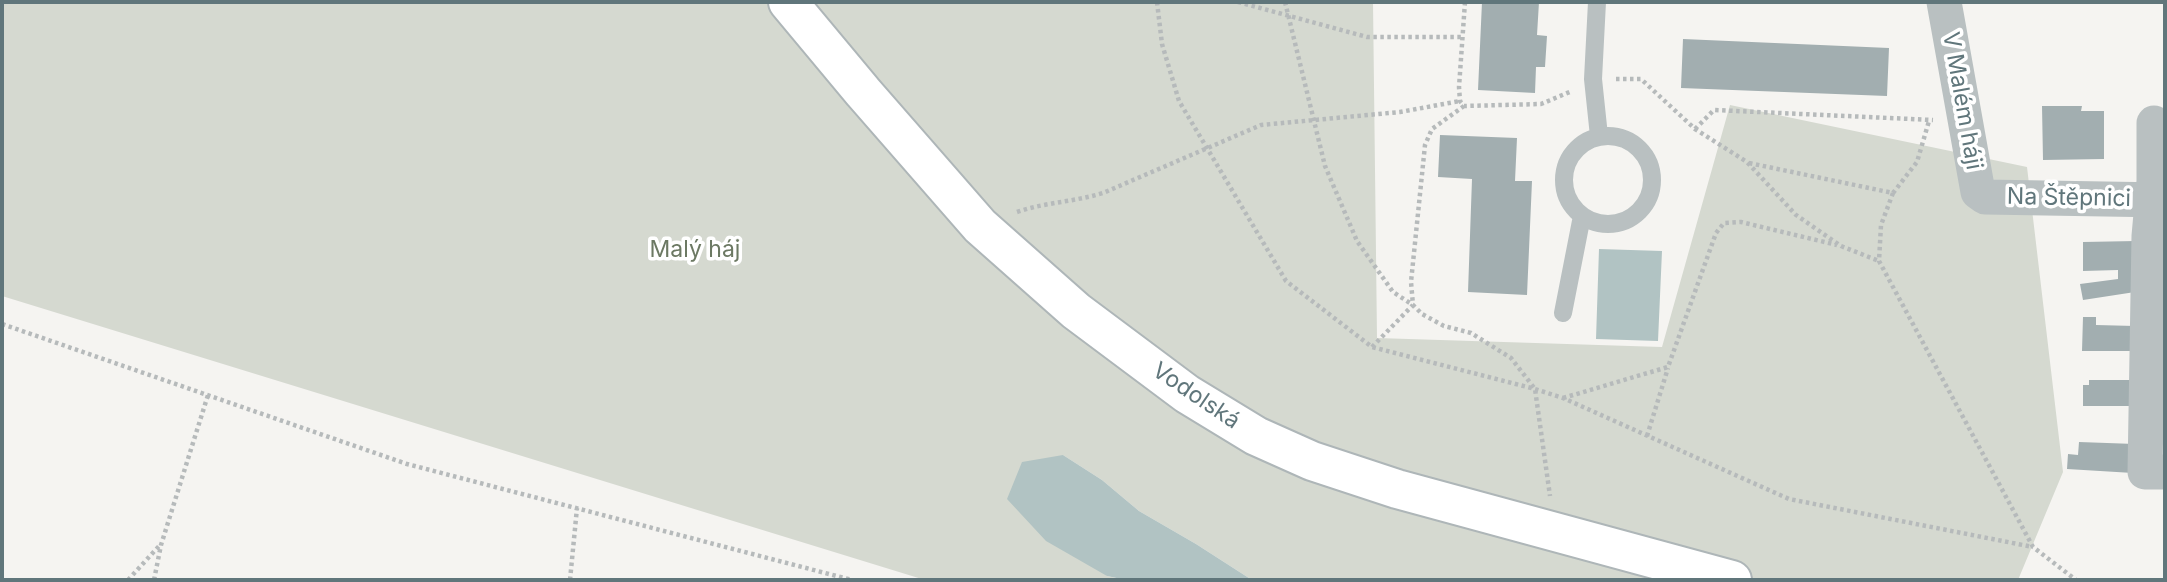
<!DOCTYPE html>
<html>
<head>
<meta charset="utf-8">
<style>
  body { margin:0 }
  #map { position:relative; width:2167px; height:582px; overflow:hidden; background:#f5f4f1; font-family:Inter,sans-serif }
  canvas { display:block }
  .frame { position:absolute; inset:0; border:4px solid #60767b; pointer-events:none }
</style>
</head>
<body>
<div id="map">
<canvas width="2167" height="582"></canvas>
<div class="frame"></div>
</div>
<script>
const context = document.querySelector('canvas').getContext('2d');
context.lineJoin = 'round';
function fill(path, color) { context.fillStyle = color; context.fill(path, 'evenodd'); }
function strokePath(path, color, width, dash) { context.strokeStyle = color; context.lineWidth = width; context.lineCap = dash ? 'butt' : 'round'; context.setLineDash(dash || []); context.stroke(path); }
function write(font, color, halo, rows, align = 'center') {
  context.font = font + ' Inter,sans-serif'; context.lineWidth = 7; context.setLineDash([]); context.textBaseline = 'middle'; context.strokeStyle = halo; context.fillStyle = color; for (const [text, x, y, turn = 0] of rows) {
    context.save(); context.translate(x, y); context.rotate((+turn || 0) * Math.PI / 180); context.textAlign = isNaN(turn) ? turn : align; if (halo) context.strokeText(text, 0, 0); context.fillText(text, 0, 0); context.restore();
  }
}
fill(new Path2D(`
  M2 2H1373L1377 338 1662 347 1730 105 2027 167 2063 472 2018 580H1252L1196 544 1139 511 1102 480 1063 455 1107 576 1126 580H925L2 296Z`), '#d5d9d0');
fill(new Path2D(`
  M1599 249 1662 251 1658 341 1596 339Z
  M1063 455 1102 480 1139 511 1196 544 1252 580H1126L1107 576 1046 541 1007 499 1022 462Z`), '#b1c3c3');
fill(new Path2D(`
  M1482 2H1539L1537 35 1547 36 1545 67H1536L1535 93 1478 90Z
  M1683 39 1889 48 1887 96 1681 88Z
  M2042 106H2082L2081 111H2104V159L2043 160Z
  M1440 135 1517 138 1515 181H1532L1527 295 1468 292 1472 179 1438 177Z
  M2136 241 2135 292 2083 300 2080 284 2118 279V270L2083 271V242Z
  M2083 317H2096V325L2135 326V351H2082Z
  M2089 380H2135V406H2083V385H2089Z
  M2079 442 2135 444 2133 473 2067 469 2068 454 2078 455Z`), '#a2aeb0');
const secondary = new Path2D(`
  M788 2 863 92 980 226 1076 311 1187 394 1256 436 1312 461 1397 489 1732 580`);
strokePath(secondary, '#aeb6b8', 42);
strokePath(new Path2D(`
  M1157 2 1162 44 1179 101 1286 281 1372 347 1535 389 1563 398 1789 499 2033 547
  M1238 2 1367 37H1461
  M1285 2 1325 166 1357 241 1393 292 1413 305 1422 314 1444 326 1471 333 1511 358 1535 389 1550 496
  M1465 2 1459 87 1460 101 1464 106 1541 104 1572 91
  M1616 79H1641L1695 129 1747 162 1796 215 1841 246 1879 261
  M1695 129 1714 110 1933 120
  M1749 163 1893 193 1917 162 1929 121
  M1893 193 1881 225 1879 261 2033 547 2076 580
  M1017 212C1046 202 1074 202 1103 193L1261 125 1400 112 1460 101
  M2 324 407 464 852 580
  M1372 347 1413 305 1411 282 1425 145 1432 129 1464 106
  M1563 398 1668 367 1716 233 1724 223 1741 222 1837 245
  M1647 436 1668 368
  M128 580 160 545
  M154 580 161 545 208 395
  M570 580 577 508`), '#b6babb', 4.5, [3.5, 3.5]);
strokePath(new Path2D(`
  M1597 2 1593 79 1599 136
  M1564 180a44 44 0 1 1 88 0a44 44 0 1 1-88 0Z
  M1563 313 1582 216`), '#b9c0c1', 18);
strokePath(new Path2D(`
  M1944 2 1978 192 1985 197 2165 200
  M2154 123V181L2149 236 2145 472H2165`), '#b9c0c1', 35);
strokePath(secondary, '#fff', 38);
write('23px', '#60767b', '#fff', [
  ["V Malém háji",1962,101,80],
  ["Na Štěpnici",2069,198,1],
  ["Vodolská",1196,396,34]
]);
write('23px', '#6c7963', '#fff', [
  ["Malý háj",695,250]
]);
</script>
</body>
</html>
